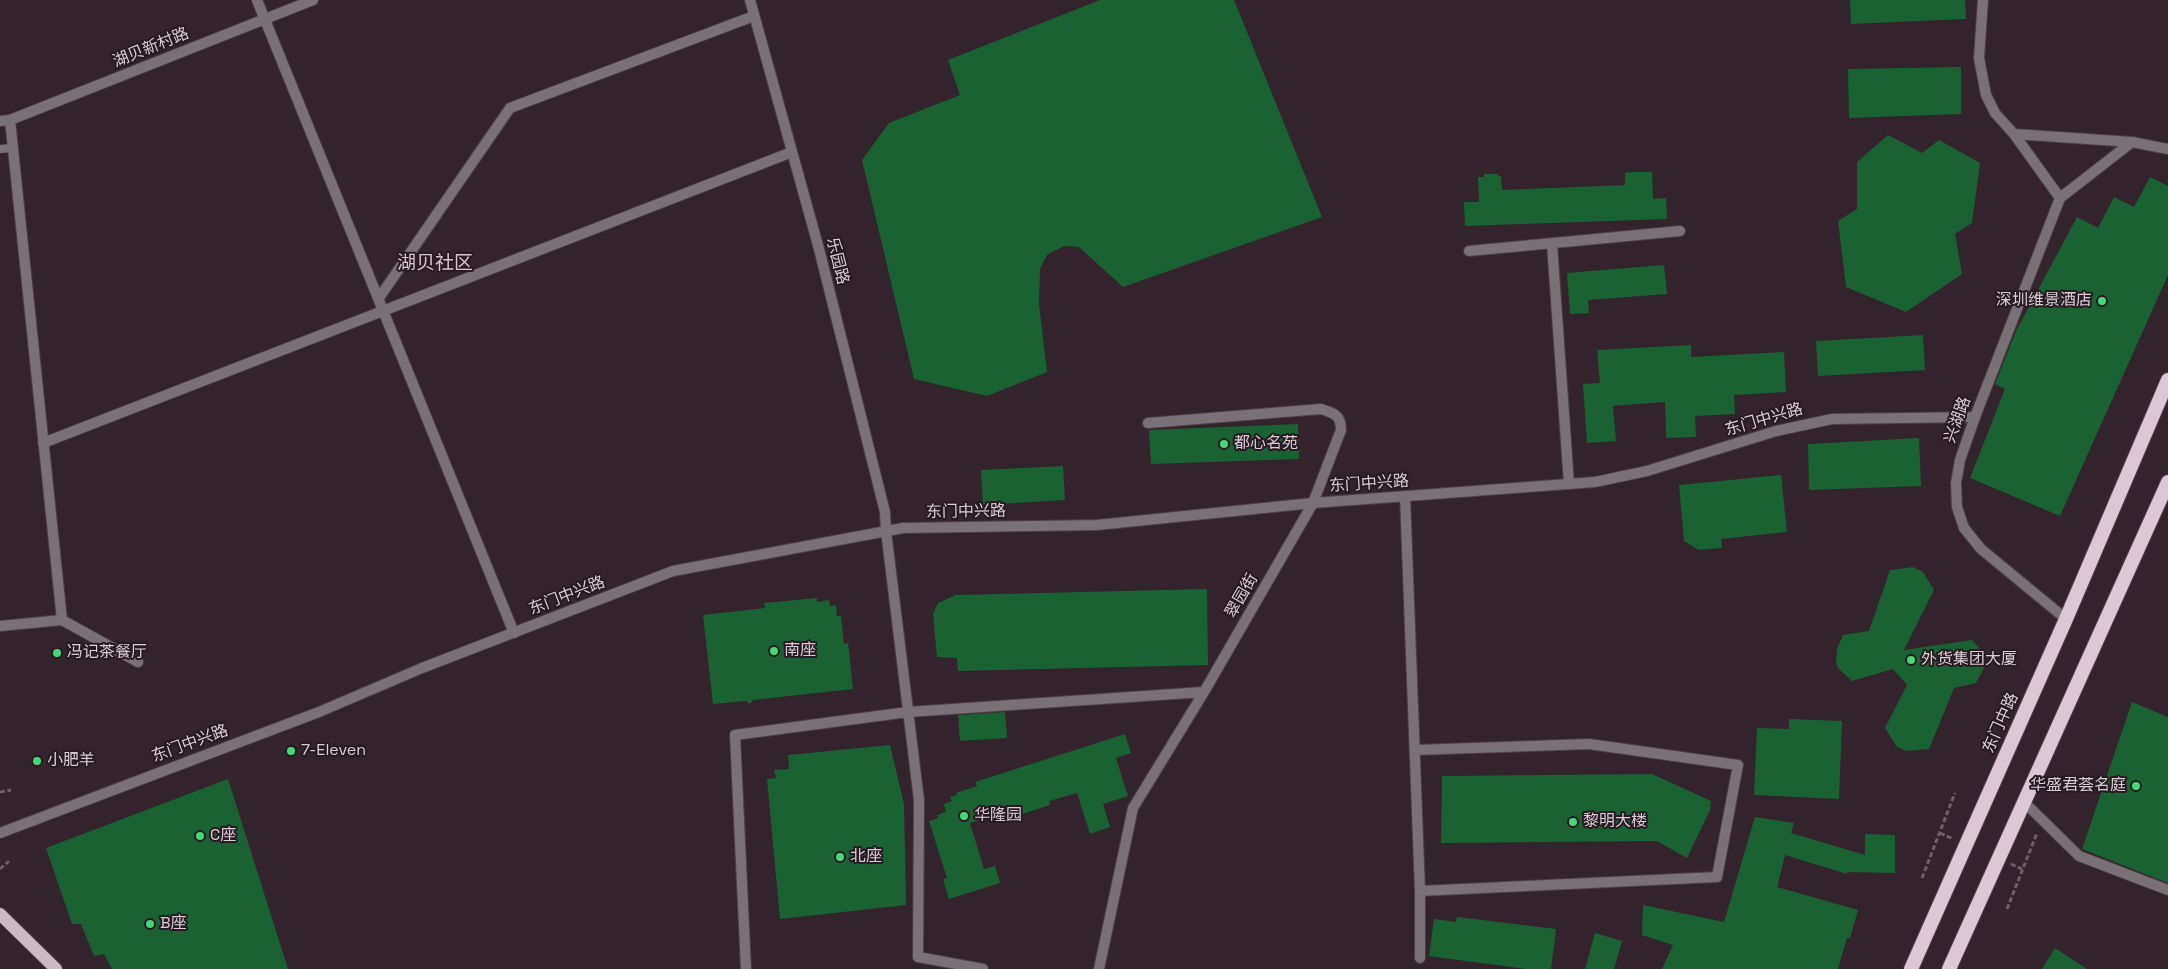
<!DOCTYPE html>
<html>
<head>
<meta charset="utf-8">
<style>
  body { margin:0 }
  canvas { display:block; background:#32232c }
</style>
</head>
<body>
<canvas width="2168" height="969"></canvas>
<script>
const context = document.querySelector('canvas').getContext('2d');
context.lineJoin = 'round';
function fill(path, color) { context.fillStyle = color; context.fill(path, 'evenodd'); }
function strokePath(path, color, width, dash) { context.strokeStyle = color; context.lineWidth = width; context.lineCap = dash ? 'butt' : 'round'; context.setLineDash(dash || []); context.stroke(path); }
function write(font, color, halo, rows, align = 'center') {
  context.font = font + ' "Space Grotesk","Noto Sans SC",sans-serif'; context.lineWidth = 4; context.setLineDash([]); context.textBaseline = 'middle'; context.strokeStyle = halo; context.fillStyle = color; for (const [text, x, y, turn = 0] of rows) {
    context.save(); context.translate(x, y); context.rotate((+turn || 0) * Math.PI / 180); context.textAlign = isNaN(turn) ? turn : align; if (halo) context.strokeText(text, 0, 0); context.fillText(text, 0, 0); context.restore();
  }
}
fill(new Path2D(`
  M1100 0H1234L1322 217 1123 287 1079 247 1064 246 1047 255 1040 269 1039 304 1047 372 987 396 914 379 862 160 889 123 960 95 948 60Z
  M1850 0H1965L1966 19 1851 24Z
  M1961 67V114L1849 118 1848 69Z
  M1888 135 1922 153 1939 140 1980 163 1972 223 1955 234 1962 274 1906 312 1846 287 1838 221 1857 209V162Z
  M1632 172H1652L1653 199 1666 198 1667 219 1465 226 1464 202H1479L1478 177H1484V174H1498V176H1501L1502 190 1625 185V173Z
  M2150 177 2168 186V275L2060 516 1970 478 2005 389 1995 384 2016 331 2077 217 2098 228 2114 197 2134 207Z
  M1664 265 1667 294 1588 300 1589 313 1570 314 1567 273Z
  M1923 335 1925 370 1818 376 1816 341Z
  M1691 345V357L1784 352 1786 392 1734 395 1735 414 1695 416 1696 437 1666 438 1665 402 1613 406 1616 441 1587 443 1583 384 1600 383 1597 350Z
  M1298 424 1299 459 1151 464 1149 430Z
  M1919 438 1921 486 1809 490 1808 444Z
  M1063 466 1065 500 983 505 981 470Z
  M1781 475 1787 532 1721 539 1722 548 1699 550 1684 541 1679 485Z
  M1913 567 1923 572 1934 590 1904 650 1972 640 1985 655V666L1976 683 1954 688 1929 749 1906 751 1897 747 1885 728 1907 685 1893 669 1852 681 1838 668 1836 662 1837 649 1843 635 1869 631 1890 570Z
  M1207 589 1208 665 958 671 957 658 937 657 933 614 938 603 956 595Z
  M817 598V602L829 600 830 606 836 605 837 616H841L844 644 848 643 853 689 753 700 750 704 746 701 713 704 703 615 765 608 764 603Z
  M2132 702 2168 717V883L2082 849Z
  M1005 712 1007 738 960 741 958 715Z
  M1789 719 1842 721 1839 799 1754 795 1757 728 1789 729Z
  M1125 734 1131 753 1116 758 1128 796 1103 804 1110 827 1090 834 1077 793 1049 801 1050 805 1001 821 998 814 970 823 984 869 995 866 1000 883 949 899 943 879 947 878 929 821 938 818 937 815 946 812 944 804 952 801 950 797 957 795 956 793 977 786 975 782Z
  M890 745 904 804 906 905 780 919 767 779 776 778 774 770 789 769 788 755Z
  M1652 774 1711 801 1710 810 1687 858 1657 841 1441 843 1442 776Z
  M228 779 288 969H112L104 954 94 956 81 924H72L46 848Z
  M1755 817 1794 823 1791 833 1865 855V834L1895 835V873L1847 872V874L1785 855 1777 887 1858 910 1850 938H1847L1838 969H1662L1673 945 1642 935 1643 905 1724 922Z
  M1457 917 1556 929 1551 969H1526L1429 956 1434 919 1456 922Z
  M1595 933 1622 941 1614 969H1585Z
  M2055 948 2087 969H2042Z`), '#1a6133');
const service = new Path2D(`
  M0 149 12 148`);
const minor = new Path2D(`
  M257 0 514 633
  M1983 0 1979 58 1986 95 1995 113 2014 134 2060 198
  M10 120 62 620
  M0 121 10 120 313 0
  M2014 134 2132 142
  M1552 244 1569 484
  M1469 251 1680 231
  M379 298 510 108 754 16
  M1975 417 1960 460 1956 483 1957 507 1964 528 1981 549 2066 619
  M43 443 792 152
  M1405 496 1420 891 1717 877 1738 765 1589 744 1415 750
  M886 531 919 800 918 957 983 969
  M0 626 62 620 138 662
  M2024 802 2079 856 2168 890
  M1420 958V891
  M746 969 735 735 908 712 1204 692
  M1099 969 1133 808 1204 692 1313 503 1341 430C1341 415 1334 413 1321 409L1148 423`);
const tertiary = new Path2D(`
  M750 0 819 249 885 512 886 531
  M0 833 319 712 422 668 673 571 903 528 1097 525 1313 503 1595 482 1647 471 1776 431 1832 419 1975 417 2060 198 2132 142 2168 149`);
const primary = new Path2D(`
  M0 914 56 969`);
const trunk = new Path2D(`
  M1911 969 2066 619 2168 380
  M1949 969 2168 482`);
strokePath(service, '#4d3e47', 9);
strokePath(minor, '#4d3e47', 12);
strokePath(tertiary, '#4d3e47', 12);
strokePath(primary, '#4d3e47', 14);
strokePath(trunk, '#4d3e47', 16);
strokePath(new Path2D(`
  M0 792 11 790
  M1940 833 1953 839
  M2011 864 2022 869
  M0 869 9 861
  M1922 878 1955 793
  M2007 909 2037 833`), '#6d5f67', 3, [5, 2.5]);
strokePath(service, '#797176', 8);
strokePath(minor, '#797176', 10);
strokePath(tertiary, '#797176', 10);
strokePath(primary, '#cbbac4', 12);
strokePath(trunk, '#dcc8d4', 14);
for (const [x, y, r, color] of [
  [2102,301,5,"#46d779"],
  [1224,444,5,"#46d779"],
  [774,651,5,"#46d779"],
  [57,653,5,"#46d779"],
  [1911,660,5,"#46d779"],
  [291,751,5,"#46d779"],
  [37,761,5,"#46d779"],
  [2136,786,5,"#46d779"],
  [964,816,5,"#46d779"],
  [1573,822,5,"#46d779"],
  [200,836,5,"#46d779"],
  [840,857,5,"#46d779"],
  [150,924,5,"#46d779"]
]) { const dot = new Path2D(); dot.arc(x, y, r, 0, 2 * Math.PI); context.fillStyle = color; context.fill(dot); strokePath(dot, '#281a22', 2); }
write('16px', '#d9ced4', '#281a22', [
  ["湖贝新村路",151,48,-22],
  ["乐园路",837,261,76],
  ["东门中兴路",1764,420,-16],
  ["兴湖路",1958,420,-70],
  ["东门中兴路",1369,484,-4],
  ["东门中兴路",966,512,-1],
  ["东门中兴路",567,596,-21],
  ["翠园街",1242,596,-60],
  ["东门中路",2001,723,-66],
  ["东门中兴路",190,744,-20]
]);
write('16px', '#d9ced4', '#281a22', [
  ["深圳维景酒店",2092,301,"right"],
  ["都心名苑",1234,444],
  ["南座",784,651],
  ["冯记茶餐厅",67,653],
  ["外货集团大厦",1921,660],
  ["7-Eleven",301,751],
  ["小肥羊",47,761],
  ["华盛君荟名庭",2126,786,"right"],
  ["华隆园",974,816],
  ["黎明大楼",1583,822],
  ["C座",210,836],
  ["北座",850,857],
  ["B座",160,924]
], 'left');
write('19px', '#d7c3ce', '#281a22', [
  ["湖贝社区",435,264]
]);
</script>
</body>
</html>
